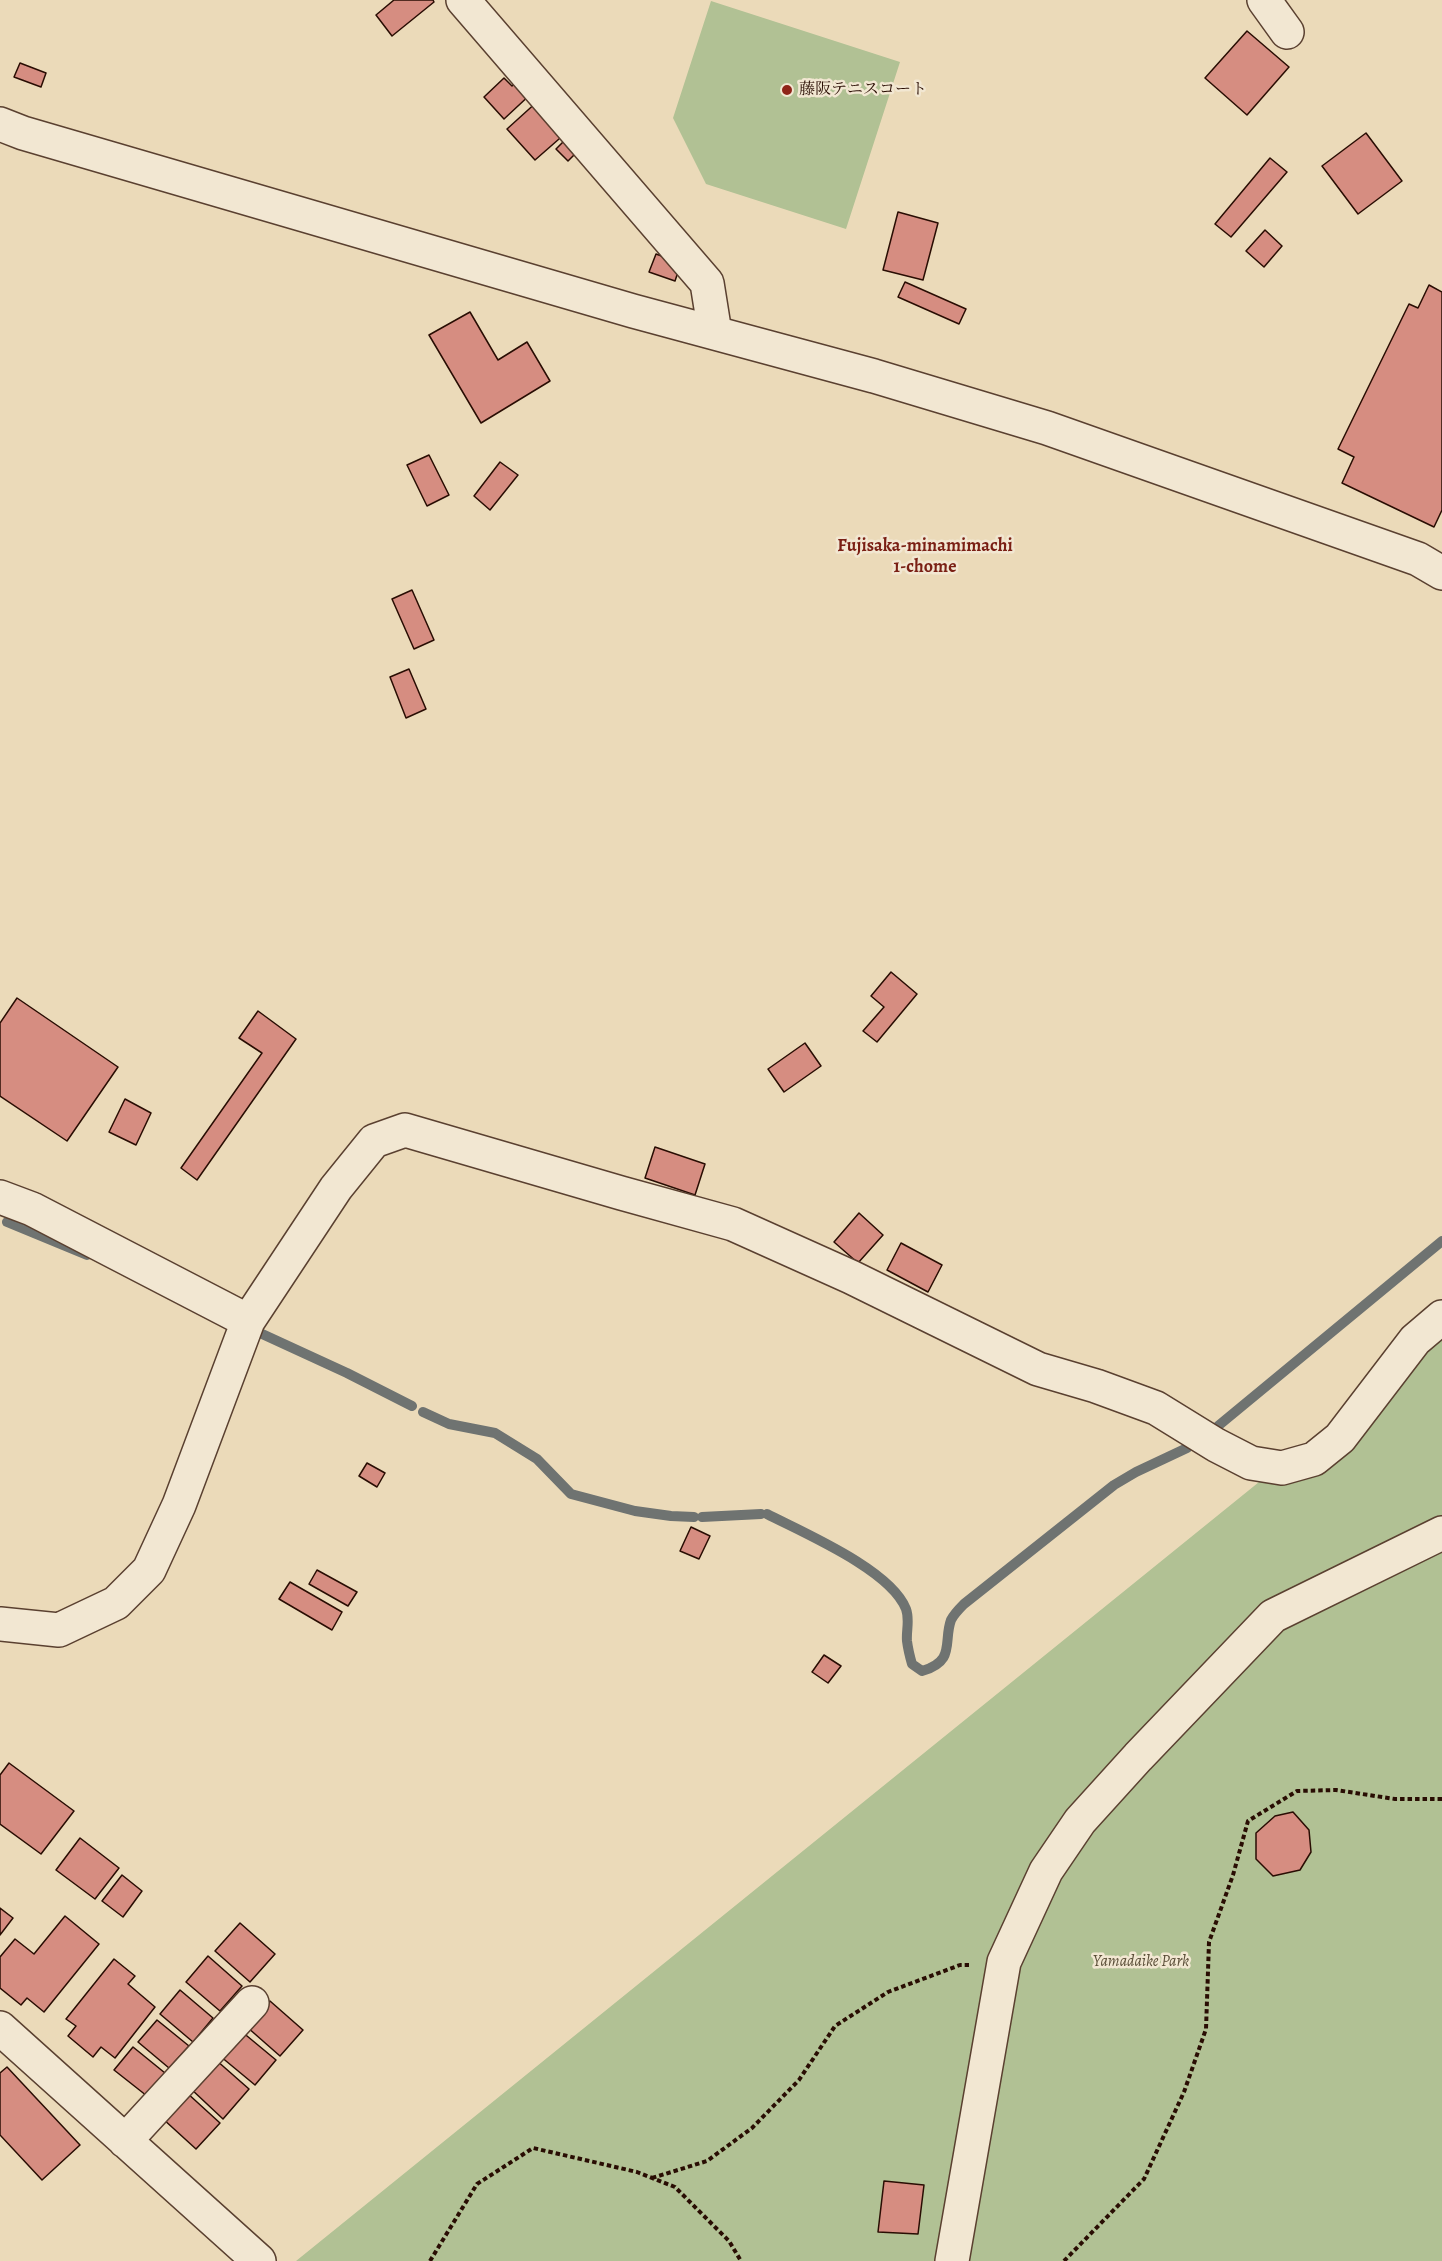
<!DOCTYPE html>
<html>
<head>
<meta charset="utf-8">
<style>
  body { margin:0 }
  canvas { display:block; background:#ebdab9 }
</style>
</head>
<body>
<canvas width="1442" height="2261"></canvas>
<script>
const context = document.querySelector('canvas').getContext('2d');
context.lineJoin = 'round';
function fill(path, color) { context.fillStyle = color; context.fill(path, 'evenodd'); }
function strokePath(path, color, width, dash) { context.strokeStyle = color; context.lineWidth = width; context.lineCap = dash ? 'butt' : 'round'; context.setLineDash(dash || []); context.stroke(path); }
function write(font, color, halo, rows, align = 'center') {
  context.font = font + ' Alegreya,"Noto Serif JP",serif'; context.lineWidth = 5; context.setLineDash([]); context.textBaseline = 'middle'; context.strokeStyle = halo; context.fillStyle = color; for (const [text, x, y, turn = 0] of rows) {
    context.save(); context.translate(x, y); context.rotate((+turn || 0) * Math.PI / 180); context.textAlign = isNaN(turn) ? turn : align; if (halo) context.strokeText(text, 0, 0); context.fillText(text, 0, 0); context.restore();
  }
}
fill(new Path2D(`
  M711 1 900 62 846 229 706 184 673 118Z
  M1442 1334V2261H296Z`), '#b1c194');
strokePath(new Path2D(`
  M7 1222 87 1255
  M260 1333 347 1373 412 1406
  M423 1412 449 1424 495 1433 537 1459 571 1494 635 1511 671 1516 694 1517
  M1218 1426 1442 1241
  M767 1514C804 1533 891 1570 906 1609 910 1620 906 1631 907 1641 908 1649 910 1657 912 1664L922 1671C956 1661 943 1642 951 1620 954 1614 959 1609 964 1604L1114 1485 1136 1472 1187 1448
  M702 1517 761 1514`), '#6f7371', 10);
const building = new Path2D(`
  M394 0H433L434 2 392 36 376 15Z
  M1247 31 1289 67 1247 115 1205 78Z
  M20 63 46 73 41 87 14 77Z
  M504 78 512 86 520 78 533 92 504 119 484 97Z
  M539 100 567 132 535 160 507 129Z
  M1366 133 1402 181 1358 214 1322 166Z
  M570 135 582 147 568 161 556 149Z
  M1270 158 1287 172 1231 237 1215 224Z
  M898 212 938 223 923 280 883 270Z
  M1265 230 1282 246 1264 267 1246 251Z
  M656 254 681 263 675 281 649 272Z
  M905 282 966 309 959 324 898 297Z
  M1429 285 1442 292V510L1434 527 1342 483 1354 457 1338 449 1409 304 1418 308Z
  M470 312 498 360 527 342 550 381 481 423 429 335Z
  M429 455 449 495 427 506 407 465Z
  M500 462 518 475 490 510 474 496Z
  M412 590 434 640 414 649 392 599Z
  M409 669 426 709 406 718 390 677Z
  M891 972 917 994 877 1042 863 1031 884 1007 871 996Z
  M17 998 118 1067 67 1141 0 1096V1023Z
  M258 1011 296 1039 197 1180 181 1168 262 1053 239 1038Z
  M805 1043 821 1066 784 1092 768 1069Z
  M125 1099 151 1113 136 1145 109 1132Z
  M655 1147 705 1164 695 1195 645 1178Z
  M859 1213 883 1235 858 1263 834 1242Z
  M901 1243 942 1265 928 1292 887 1270Z
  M367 1463 385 1473 377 1487 359 1476Z
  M691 1527 710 1536 699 1559 680 1551Z
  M317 1570 357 1592 348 1606 309 1584Z
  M290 1582 342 1612 332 1630 279 1599Z
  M824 1655 841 1666 828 1683 812 1672Z
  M9 1763 74 1811 41 1854 0 1824V1775Z
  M1293 1812 1309 1830 1311 1852 1300 1870 1273 1876 1256 1859V1833L1275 1816Z
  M80 1838 119 1868 95 1899 56 1870Z
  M122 1875 142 1891 123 1917 102 1901Z
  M0 1908 13 1918 0 1935Z
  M65 1916 99 1944 44 2012 27 1998 21 2005 0 1988V1957L15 1939 34 1954Z
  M240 1923 275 1954 250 1982 215 1951Z
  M208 1956 242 1986 220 2011 186 1982Z
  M114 1959 135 1976 128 1984 155 2007 115 2058 101 2047 93 2057 68 2036 76 2026 66 2019Z
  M180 1990 213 2018 193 2042 160 2014Z
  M270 2001 303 2030 280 2056 247 2027Z
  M157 2020 189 2046 169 2068 138 2042Z
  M241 2031 276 2060 255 2085 220 2056Z
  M133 2047 165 2073 147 2096 114 2070Z
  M216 2060 249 2089 223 2119 190 2088Z
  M7 2067 80 2145 42 2180 0 2135V2073Z
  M186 2092 220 2123 196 2149 162 2118Z
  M884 2181 924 2185 918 2234 878 2232Z`);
fill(building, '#d68d81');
strokePath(building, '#290d03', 1.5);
const minor = new Path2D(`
  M463 0 707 283 715 333
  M1264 0 1287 32
  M0 124 23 133 633 311 874 376 1047 428 1418 559 1442 573
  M0 1197 32 1209 248 1321
  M0 1624 59 1630 116 1603 149 1570 179 1505 248 1321 336 1188 374 1141 405 1130 621 1193 733 1224 851 1277 1038 1369 1096 1386 1156 1408 1216 1445 1251 1463 1282 1468 1314 1459 1340 1438 1415 1340 1442 1317
  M0 2028 259 2261
  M125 2141 252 2003
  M952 2261 1004 1962 1046 1871 1080 1821 1138 1757 1273 1616 1442 1533`);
strokePath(minor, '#5a4030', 36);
strokePath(new Path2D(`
  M652 2178 707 2161 752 2128 799 2080 835 2026 888 1992 960 1965H969
  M430 2261 477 2184 533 2148 637 2172 675 2187 729 2241 741 2261
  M1064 2261 1144 2179 1184 2092 1206 2029 1209 1942 1233 1875 1248 1821 1297 1791 1336 1790 1395 1799H1442`), '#290d03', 4, [4.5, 3]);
strokePath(minor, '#f2e7d2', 33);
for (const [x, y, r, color] of [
  [787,90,6,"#8f2418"]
]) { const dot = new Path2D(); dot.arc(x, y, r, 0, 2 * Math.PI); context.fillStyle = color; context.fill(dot); strokePath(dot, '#f2e7d2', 2); }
write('16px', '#290d03', '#f2e7d2', [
  ["藤阪テニスコート",799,90]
], 'left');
write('italic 16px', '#594c36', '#f2e7d2', [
  ["Yamadaike Park",1141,1962]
]);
write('bold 18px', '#7a1f14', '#f2e7d2', [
  ["Fujisaka-minamimachi",925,547],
  ["1-chome",925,568]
]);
</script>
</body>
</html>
